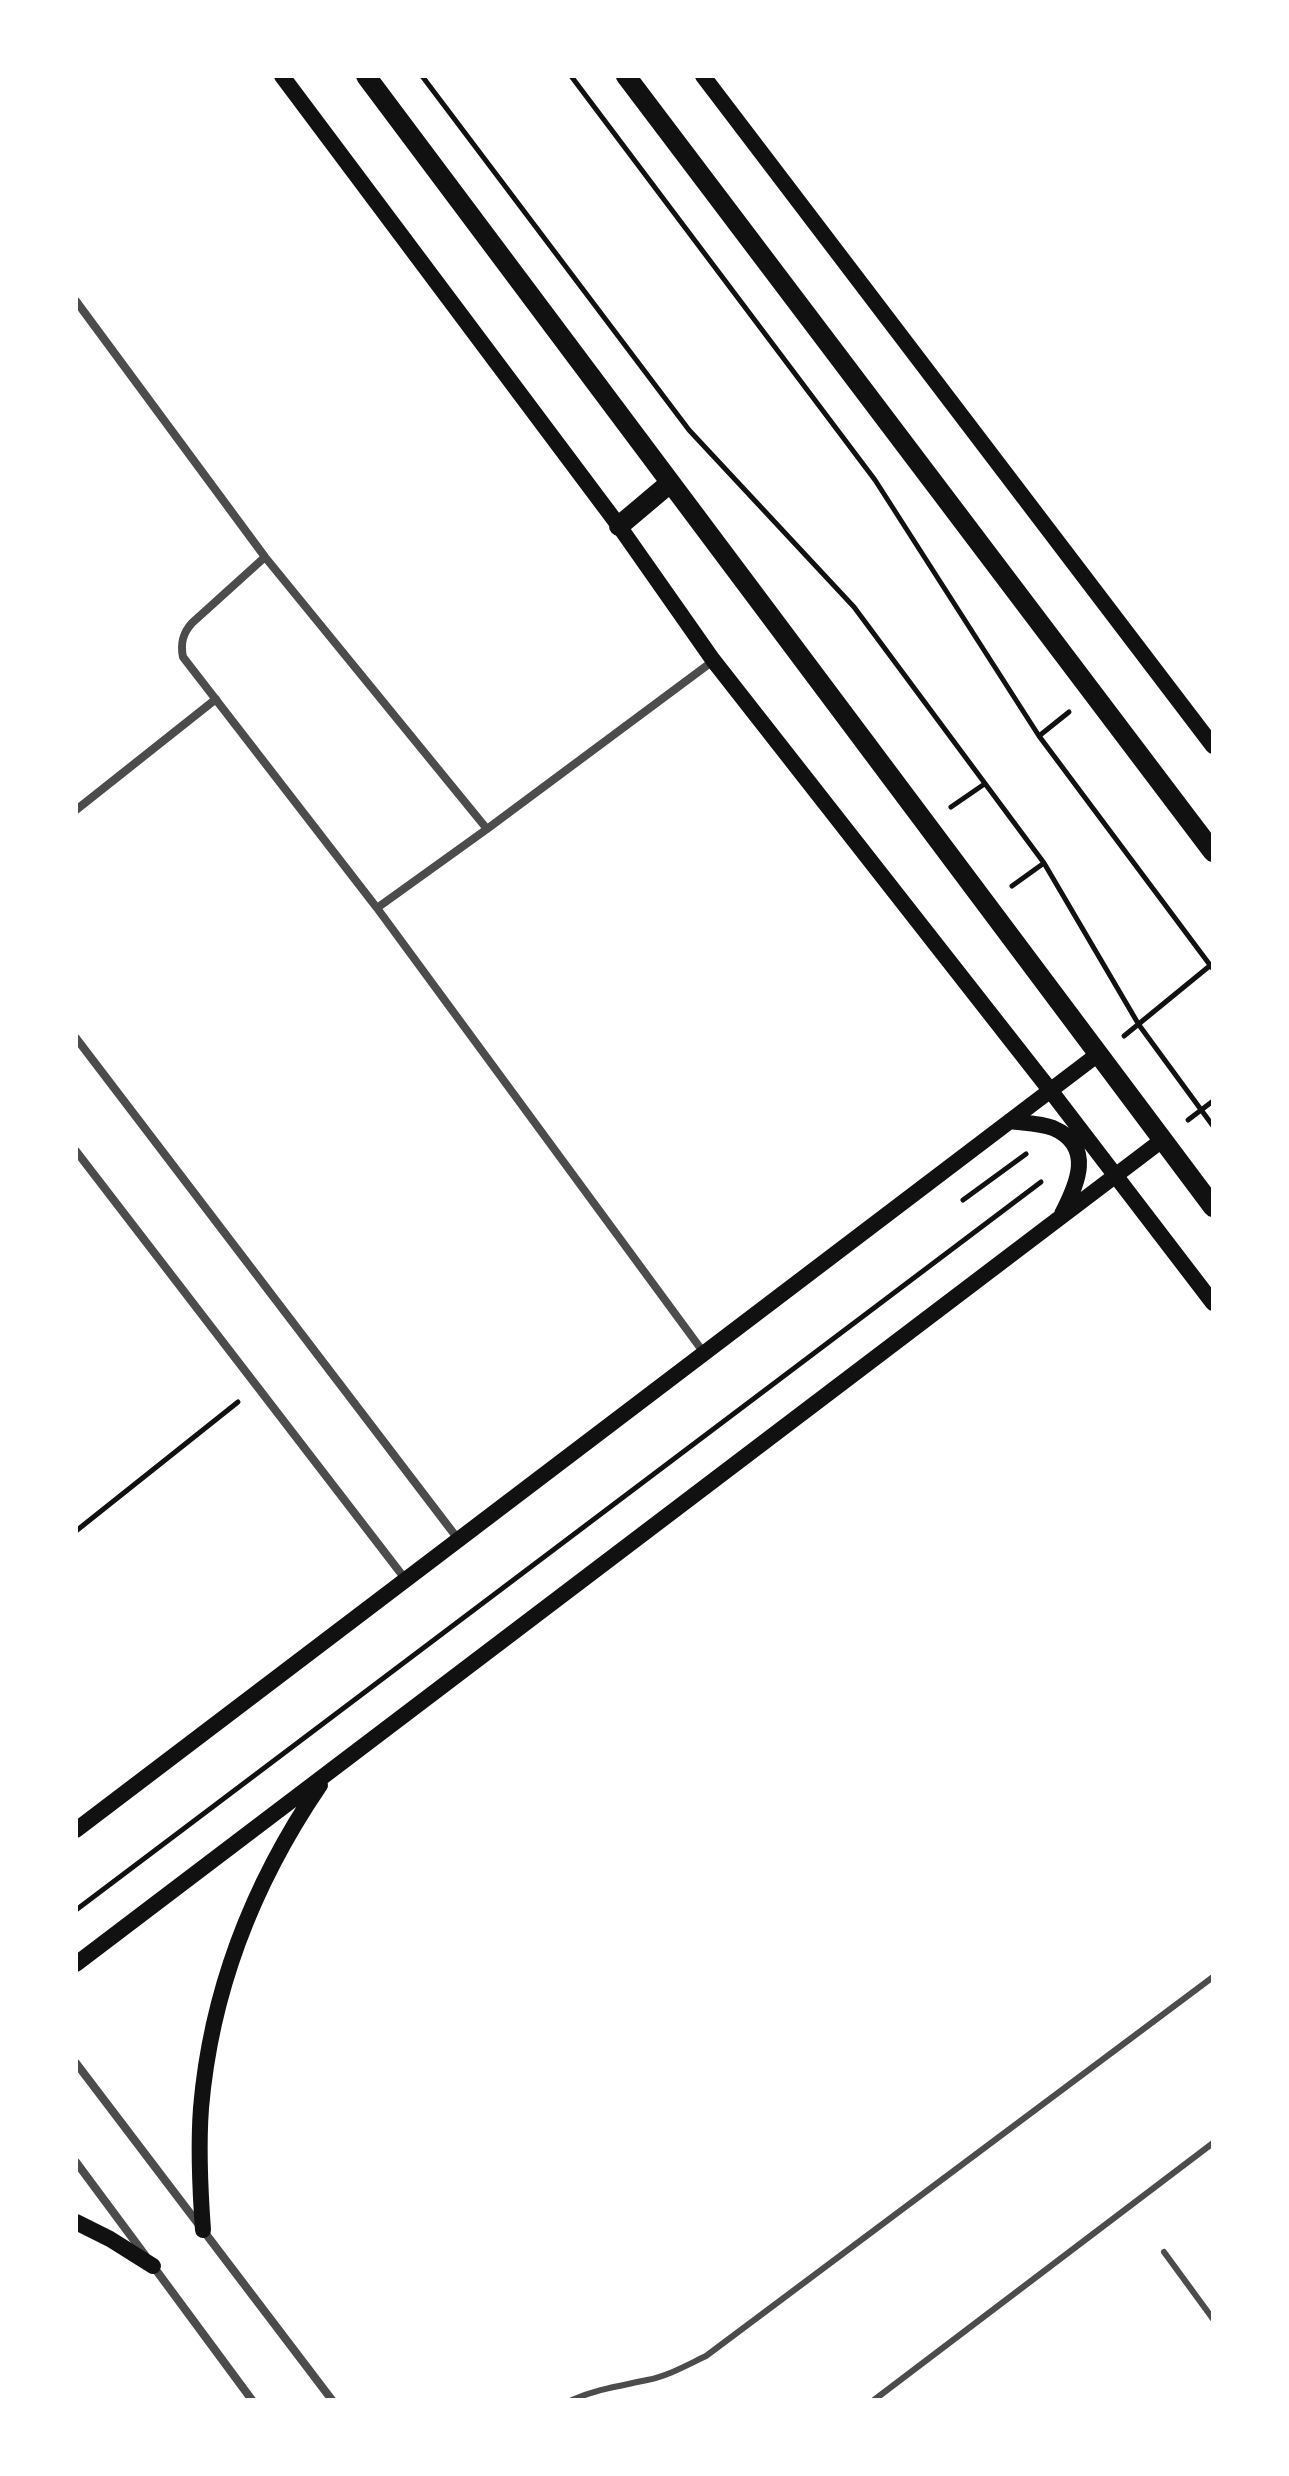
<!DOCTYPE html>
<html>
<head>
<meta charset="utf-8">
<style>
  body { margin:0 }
  #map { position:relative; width:1289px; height:2476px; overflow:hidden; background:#fff; font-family:Montserrat,sans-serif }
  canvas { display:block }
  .frame { position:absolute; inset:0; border:78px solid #fff; pointer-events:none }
</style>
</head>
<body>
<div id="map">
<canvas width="1289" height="2476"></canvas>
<div class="frame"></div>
</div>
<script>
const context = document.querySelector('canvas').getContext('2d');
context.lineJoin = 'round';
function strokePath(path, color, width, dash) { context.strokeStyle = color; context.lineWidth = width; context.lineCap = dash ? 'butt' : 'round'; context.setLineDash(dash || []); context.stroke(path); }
strokePath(new Path2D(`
  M422 76 689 430 854 607 1044 863 1139 1025 1213 1126
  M571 76 875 480 1039 736 1213 969
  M1039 736 1069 712
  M951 807 983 785
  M1012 886 1044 863
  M1124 1036 1212 964
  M1188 1120 1213 1101
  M963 1200 1026 1154
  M76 1531 238 1402
  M76 1910 1041 1182`), '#111', 5);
strokePath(new Path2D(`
  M1164 2252 1213 2319
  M572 2400C597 2389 620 2386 647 2380 668 2376 687 2365 706 2356L1213 1977
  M874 2400 1213 2143`), '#4c4c4c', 6);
strokePath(new Path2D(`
  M76 301 265 557 487 829 377 908
  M265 557 192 623C183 633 180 643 183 657L377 908 704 1353
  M76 810 216 699
  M487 829 713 661
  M76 1038 458 1539
  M76 1151 406 1580
  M76 2063 332 2400
  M76 2162 145 2255
  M153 2266 252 2400`), '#4c4c4c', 8);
strokePath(new Path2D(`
  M282 76 619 526 713 660 1050 1090 1213 1303
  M703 76 1213 746
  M1010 1121C1024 1123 1040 1123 1053 1128 1095 1146 1077 1185 1062 1214
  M76 1830 1097 1055
  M76 1964 1161 1141
  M76 2222 110 2239 153 2266
  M203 2230C200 2189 198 2149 201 2108 211 1991 254 1882 320 1785`), '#111', 16);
strokePath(new Path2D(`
  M366 76 1213 1207
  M626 76 1213 852
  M619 526 670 483`), '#111', 20);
</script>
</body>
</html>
